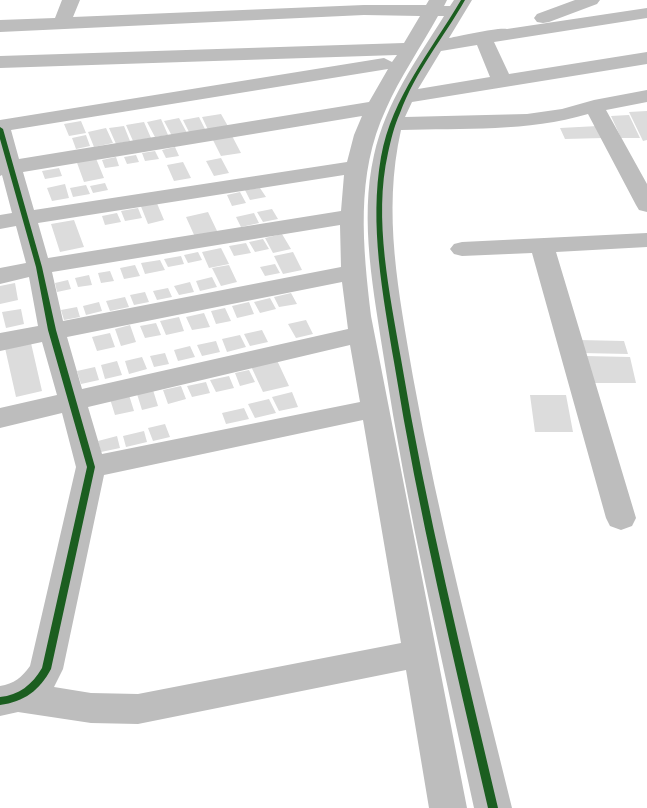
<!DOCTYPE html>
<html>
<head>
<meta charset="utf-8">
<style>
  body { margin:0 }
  canvas { display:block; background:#fff }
</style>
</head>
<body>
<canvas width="647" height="808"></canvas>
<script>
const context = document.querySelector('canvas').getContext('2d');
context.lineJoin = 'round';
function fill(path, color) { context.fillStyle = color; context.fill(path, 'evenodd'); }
fill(new Path2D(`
  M647 111V140L643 141 629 112Z
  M221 114 229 128 209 132 202 117Z
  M629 115 640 138H621L611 116Z
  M199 117 206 131 190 134 183 120Z
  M179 118 187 133 172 136 164 121Z
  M161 119 168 135 155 137 147 122Z
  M81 121 86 133 69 136 64 124Z
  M144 122 151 138 133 141 126 125Z
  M124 126 130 141 116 144 109 128Z
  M598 126 603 138 565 139 560 128Z
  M106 128 113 143 94 147 88 132Z
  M230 132 241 153 221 156 211 136Z
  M86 135 90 146 76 149 72 138Z
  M175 147 179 156 166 158 162 150Z
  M155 151 159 159 145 161 142 153Z
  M136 155 139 162 127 164 124 157Z
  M95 156 104 178 84 182 76 160Z
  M116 157 119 166 105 168 102 160Z
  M221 158 229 173 214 176 206 161Z
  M183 162 191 178 174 181 167 165Z
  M59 168 62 176 45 179 42 171Z
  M105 183 108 190 93 193 90 186Z
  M65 184 69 198 52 201 47 188Z
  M86 185 90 194 73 197 70 188Z
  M260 188 266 197 250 200 245 190Z
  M240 192 246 203 232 206 227 195Z
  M156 201 164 220 148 224 140 204Z
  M138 208 142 218 125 221 121 211Z
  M272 209 278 219 263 222 257 212Z
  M208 212 218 233 195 237 186 217Z
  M117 213 121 222 105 225 102 216Z
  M254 213 259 223 241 227 236 217Z
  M74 220 84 247 60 252 51 224Z
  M282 234 291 249 273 253 265 238Z
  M263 239 269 249 255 252 249 242Z
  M246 243 251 253 234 256 229 246Z
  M221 248 229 264 209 268 202 252Z
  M198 252 202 260 188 263 184 255Z
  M293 252 302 270 283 274 274 256Z
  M181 256 184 264 168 267 164 259Z
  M160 260 165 270 145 274 141 263Z
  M275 264 280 273 265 276 260 267Z
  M135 265 140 276 124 279 120 268Z
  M229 265 237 282 221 286 212 268Z
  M110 271 114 281 101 283 98 273Z
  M89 275 92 285 78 287 75 278Z
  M212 277 217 287 200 291 196 281Z
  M68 280 71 289 57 292 55 283Z
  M190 282 194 292 179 295 174 286Z
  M15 283 18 300 0 304V286Z
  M168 288 172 297 157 300 153 291Z
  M145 292 149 302 134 305 130 295Z
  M291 293 297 304 279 307 274 297Z
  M125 297 129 307 110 311 106 301Z
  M270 298 276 309 260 313 254 302Z
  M99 302 102 311 86 315 83 306Z
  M249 302 254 314 237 318 232 306Z
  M77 307 80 317 64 320 61 310Z
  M225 308 231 321 216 324 211 311Z
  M21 309 24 324 6 328 2 312Z
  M204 313 210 327 192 330 186 317Z
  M179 317 184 331 166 335 160 321Z
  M306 320 313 334 296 338 288 324Z
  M156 323 161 335 145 338 140 326Z
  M130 325 136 342 121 346 115 329Z
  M262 330 268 342 250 346 244 334Z
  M110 333 115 347 97 351 92 337Z
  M240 335 246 347 227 352 222 339Z
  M579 340 624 341 628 354 582 353Z
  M216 341 220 352 202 356 197 345Z
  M31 343 42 391 16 397 5 348Z
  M190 346 195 357 178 361 174 350Z
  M165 353 169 364 154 367 150 356Z
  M275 356 289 386 263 392 249 362Z
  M585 356 630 357 636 383H590Z
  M142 357 147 369 129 374 125 361Z
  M117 361 122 375 105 379 101 365Z
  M95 367 99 380 81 384 77 371Z
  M249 370 255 382 240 386 235 373Z
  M229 376 234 388 216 392 210 380Z
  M206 382 210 393 192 397 187 386Z
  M181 386 186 399 168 404 163 390Z
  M153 390 158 406 142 410 137 394Z
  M292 392 298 407 279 411 272 397Z
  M129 395 134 411 115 415 110 399Z
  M530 395H566L573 432H535Z
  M269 399 276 413 255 418 248 404Z
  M244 408 249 419 226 424 222 413Z
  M165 424 170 437 153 441 148 428Z
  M144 431 147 442 126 447 123 436Z
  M117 436 120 448 101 452 98 441Z`), '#dcdcdc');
fill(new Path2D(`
  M62 0H80L73 17 364 5H426L429 0H447L444 6H450L454 0H472L449 38C461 36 498 27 507 29L647 8V18L494 42 509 74 647 52V64L412 102 405 117 527 114 562 109 594 100 647 90V102L606 110 647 184V212L639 210 636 205 588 114C528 132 463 128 401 130 382 214 399 293 413 377 439 522 477 665 512 808H474C442 659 407 510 384 359 374 293 359 221 374 155 386 102 416 61 444 16H438C421 47 400 77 386 109 355 175 363 247 371 316L467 808H429L406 670 138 724 91 723 18 712 0 716V686C14 684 22 677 30 666L76 467 62 413 0 428V408L57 395 42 342 0 351V333L38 326 29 277 0 284V268L26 263 16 226 0 229V215L12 213 2 175 0 176V120L384 58 392 62 397 55 0 68V56L404 43 420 16 364 15 0 32V20L55 18ZM477 45 490 77 418 89 441 51ZM388 69 369 102 19 159 11 130ZM362 116 354 135 347 162 34 210 23 172ZM344 175 341 211 48 258 38 223ZM340 225 341 267 63 321 52 272ZM342 282 348 329 82 389 67 337ZM350 345 360 402 102 454 88 407ZM363 420 401 643 138 694 91 693 54 687 63 669 104 475Z
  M575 0H600L597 4 549 22 543 23 537 22 534 18 537 14Z
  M647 233V247L556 252 636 518 632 526 621 530 610 526 606 518 532 253 462 256 454 254 450 249 454 244 462 242Z`), '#bdbdbd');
fill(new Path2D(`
  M461 0H465C444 37 415 72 400 113 394 126 391 140 388 153 373 219 390 294 401 359 426 510 463 659 498 808H488C454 660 418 512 394 362 383 295 369 225 381 157 392 97 431 51 461 0Z
  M0 127 3 129 42 267 56 330 95 467 51 669C40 690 24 702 0 705V697C19 695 32 685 42 668L87 467 48 330 36 267 0 139Z`), '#1b5e20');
</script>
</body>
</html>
